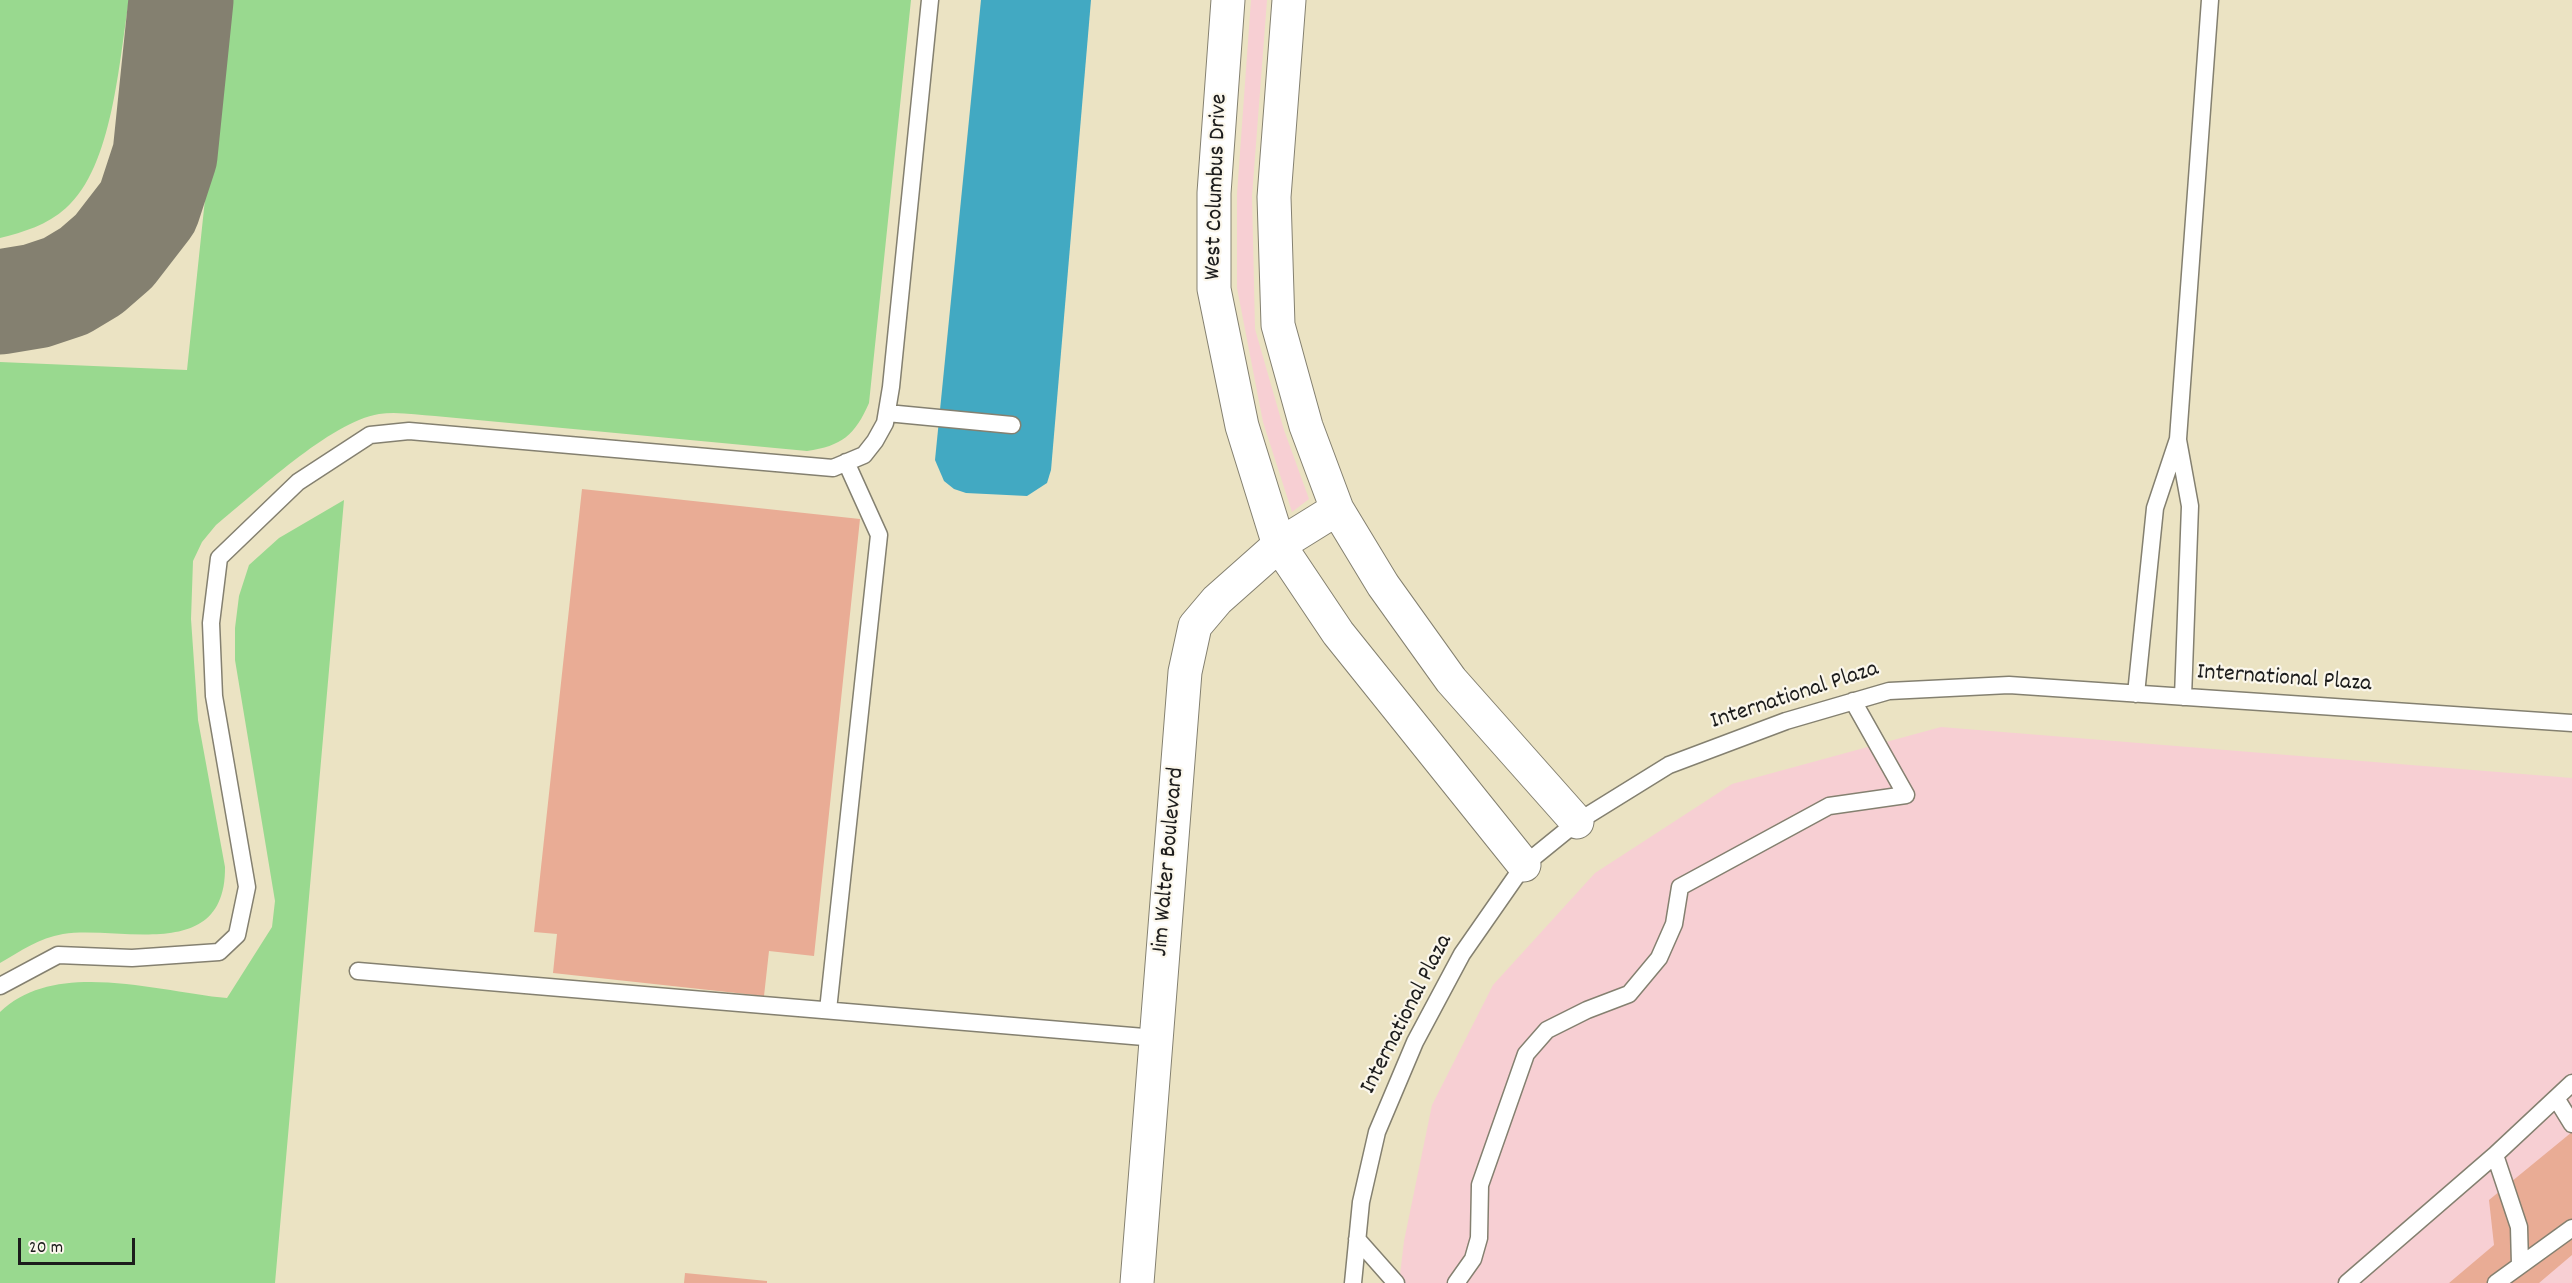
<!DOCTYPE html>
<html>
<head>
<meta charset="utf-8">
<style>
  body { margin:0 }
  #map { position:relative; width:2572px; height:1283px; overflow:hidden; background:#ebe3c3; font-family:Dekko,sans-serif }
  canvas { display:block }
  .scale { position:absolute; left:18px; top:1238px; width:117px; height:27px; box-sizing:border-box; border:3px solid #1c1c1c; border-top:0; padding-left:8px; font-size:18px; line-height:21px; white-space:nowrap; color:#1c1c1c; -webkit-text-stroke:4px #fbf7ec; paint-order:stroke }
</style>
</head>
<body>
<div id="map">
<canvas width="2572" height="1283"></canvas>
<div class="scale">20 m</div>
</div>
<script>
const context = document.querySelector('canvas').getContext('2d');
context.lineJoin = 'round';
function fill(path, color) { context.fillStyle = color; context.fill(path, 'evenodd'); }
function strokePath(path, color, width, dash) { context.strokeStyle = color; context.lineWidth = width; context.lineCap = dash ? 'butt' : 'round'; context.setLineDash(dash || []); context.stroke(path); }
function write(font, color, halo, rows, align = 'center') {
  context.font = font + ' Dekko,sans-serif'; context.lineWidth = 4.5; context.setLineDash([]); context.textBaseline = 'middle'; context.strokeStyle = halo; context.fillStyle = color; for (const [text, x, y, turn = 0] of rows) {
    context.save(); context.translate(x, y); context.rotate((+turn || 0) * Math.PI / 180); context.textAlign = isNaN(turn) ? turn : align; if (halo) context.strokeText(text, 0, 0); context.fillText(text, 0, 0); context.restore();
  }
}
fill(new Path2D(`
  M1251 0H1267L1252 196 1255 329 1284 430 1309 499 1292 512 1263 422 1237 288V194Z
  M1941 727 2572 778V1283H1399L1404 1241 1432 1105 1493 985 1595 873 1732 784Z`), '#f7cfd3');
fill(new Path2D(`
  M0 0H129C119 60 113 167 66 208 47 225 24 232 0 238Z
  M226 0H911L869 403C855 435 842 446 807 451L435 416C417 415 397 411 379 414 330 422 256 493 216 525L202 542 193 561 191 619 198 720 225 867C226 964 120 925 63 934 39 938 21 951 0 963V362L187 370Z
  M344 500 275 1283H0V1012C55 958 159 992 227 998L272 927 275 901 235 660V628L239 596 249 565 279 538Z`), '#99d98f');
fill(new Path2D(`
  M981 0H1091L1051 470 1047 483 1027 496 966 493 954 489 944 481 935 460Z`), '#42a9c2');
strokePath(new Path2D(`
  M0 302 36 296 66 286 91 271 114 251 148 207 165 155 181 0`), '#848070', 105);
fill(new Path2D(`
  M582 489 860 519 814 956 769 951 764 996 553 973 557 934 534 932Z
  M2572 1132V1255L2539 1283H2449L2494 1245 2489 1200Z
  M685 1273 767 1281V1283H684Z`), '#e9ac95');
const lane = new Path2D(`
  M887 413 1012 425
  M2178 440 2190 506 2183 697
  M2136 694 2155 508 2178 439 2210 0
  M358 971 1156 1038
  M0 986 58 955 132 958 219 952 237 935 247 887 214 696 211 623 219 558 298 482 370 435 409 431 833 468 864 455 875 441 885 423 891 387 930 0
  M828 1010 879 535 846 462
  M2556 1098 2572 1124
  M2495 1155 2519 1227 2520 1264
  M1357 1239 1396 1283
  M1353 1283 1361 1202 1377 1132 1415 1042 1462 954 1524 865 1577 822 1669 765 1786 721 1889 691 2009 685 2572 723
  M1456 1283 1473 1259 1479 1238 1480 1185 1526 1054 1547 1030 1587 1010 1629 994 1659 958 1674 924 1680 887 1829 806 1906 795 1853 701
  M2347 1283 2495 1155 2572 1083
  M2496 1283 2572 1228`);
const street = new Path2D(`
  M1228 0 1214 193V289L1242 426 1279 545 1338 633 1524 865
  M1289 0 1274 197 1278 325 1306 426 1337 509 1383 585 1451 680 1577 822
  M1137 1283 1185 672 1195 626 1217 600 1279 545 1337 509`);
strokePath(lane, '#848070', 19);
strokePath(street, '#848070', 35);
strokePath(lane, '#fff', 16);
strokePath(street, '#fff', 33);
write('24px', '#1c1c1c', '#fbf7ec', [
  ["West Columbus Drive",1218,187,-88],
  ["International Plaza",2284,680,4],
  ["International Plaza",1795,697,-18],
  ["Jim Walter Boulevard",1170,862,-85],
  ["International Plaza",1408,1015,-63]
]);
</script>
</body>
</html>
